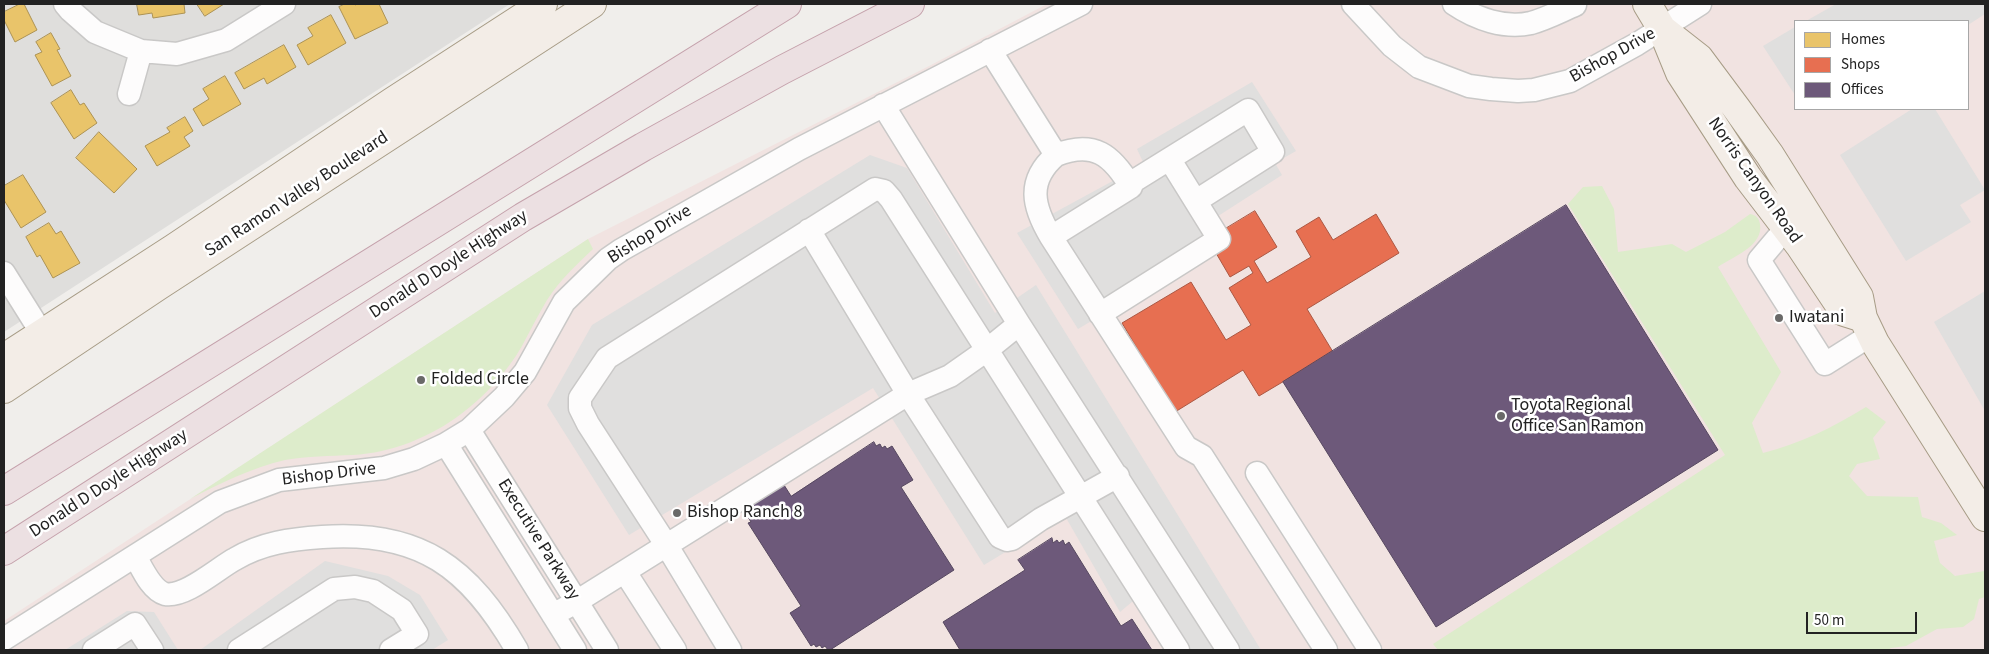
<!DOCTYPE html>
<html>
<head>
<meta charset="utf-8">
<style>
  body { margin:0 }
  #map { position:relative; width:1989px; height:654px; overflow:hidden; background:#f0eeeb; font-family:"Source Sans 3",sans-serif }
  canvas { display:block }
  .frame { position:absolute; inset:0; border:5px solid #222; pointer-events:none }
  .legend { position:absolute; left:1794px; top:20px; width:175px; height:90px; box-sizing:border-box; background:#fff; border:1px solid #a7a7a7; margin:0; padding:6px 9px; list-style:none; font-size:15px; color:#222 }
  .legend li { display:flex; align-items:center; gap:10px; height:25px }
  .legend b { width:25px; border:1px solid #a7a7a7 }
  .scale { position:absolute; left:1806px; top:612px; width:111px; height:22px; box-sizing:border-box; border:2px solid #222; border-top:0; padding-left:6px; font-size:15px; line-height:18px; white-space:nowrap; color:#222; -webkit-text-stroke:4px #fff; paint-order:stroke }
</style>
</head>
<body>
<div id="map">
<canvas width="1989" height="654"></canvas>
<div class="frame"></div>
<ul class="legend">
<li><b style="height:14px;background:#e9c46a"></b>Homes</li>
<li><b style="height:14px;background:#e76f51"></b>Shops</li>
<li><b style="height:14px;background:#6d597a"></b>Offices</li>
</ul>
<div class="scale">50 m</div>
</div>
<script>
const context = document.querySelector('canvas').getContext('2d');
context.lineJoin = 'round';
function fill(path, color) { context.fillStyle = color; context.fill(path, 'evenodd'); }
function strokePath(path, color, width, dash) { context.strokeStyle = color; context.lineWidth = width; context.lineCap = dash ? 'butt' : 'round'; context.setLineDash(dash || []); context.stroke(path); }
function write(font, color, halo, rows, align = 'center') {
  context.font = font + ' "Source Sans 3",sans-serif'; context.lineWidth = 5; context.setLineDash([]); context.textBaseline = 'middle'; context.strokeStyle = halo; context.fillStyle = color; for (const [text, x, y, turn = 0] of rows) {
    context.save(); context.translate(x, y); context.rotate((+turn || 0) * Math.PI / 180); context.textAlign = isNaN(turn) ? turn : align; if (halo) context.strokeText(text, 0, 0); context.fillText(text, 0, 0); context.restore();
  }
}
fill(new Path2D(`
  M4 4H510L4 332Z`), '#dfdedc');
fill(new Path2D(`
  M1047 4H1985V650H4V621L588 239 931 65ZM1795 21H1968V109H1795Z`), '#f1e3e1');
fill(new Path2D(`
  M1602 186 1614 209 1618 252 1672 244 1686 252 1725 232 1750 214C1756 215 1759 218 1760 224 1764 246 1732 257 1718 267L1781 372 1752 423 1763 453C1799 444 1834 427 1866 407L1886 422 1873 438 1880 459 1857 464 1849 476 1867 496 1918 497 1922 517 1941 523 1957 535 1934 541 1940 563 1955 576 1984 571 1985 573V597L1979 599 1974 619 1963 627 1937 629 1906 646 1891 648 1888 650H1438L1433 644 1725 455 1568 204 1583 187Z
  M588 239 593 249C576 265 560 280 547 300 538 315 530 331 522 346 507 372 485 396 461 414 431 437 391 453 353 455 330 456 307 456 285 460 251 468 221 483 190 499Z`), '#ddeccb');
fill(new Path2D(`
  M1836 4H1985V14L1968 25V21H1806Z
  M1795 27V95L1763 46Z
  M1252 82 1296 151 1275 163 1282 175 1215 218 1219 245 1078 329 1017 233 1144 164 1137 149Z
  M1912 109H1935L1985 190 1960 205 1971 222 1906 261 1840 155Z
  M870 155 907 168 995 313 1036 285 1261 650H1165L1133 601 1120 612 1065 516 984 565 873 388 629 535 547 405 592 325Z
  M1985 291V411L1934 322Z
  M325 561 388 576 420 595 448 640 432 650H200Z
  M127 611 154 612 178 650H65Z`), '#e0dfde');
const homes = new Path2D(`
  M20 4H24L37 30 15 42 4 20V12Z
  M137 4H184L185 13 153 18 152 13 139 15Z
  M197 4H224L205 16Z
  M345 4H354L355 5 358 4H379L388 23 355 39 339 7Z
  M331 15 346 43 308 65 297 45 313 36 308 28Z
  M51 33 60 49 57 50 71 76 52 86 35 55 42 52 36 42Z
  M284 45 296 67 267 84 264 78 244 89 235 73Z
  M225 76 241 104 203 126 193 109 209 99 203 89Z
  M71 90 80 105 84 103 97 123 74 139 51 103Z
  M185 117 193 131 184 137 190 146 157 166 145 146 170 132 167 128Z
  M99 132 137 169 114 193 76 158Z
  M23 175 46 212 21 228 4 200V186Z
  M49 223 56 234 61 231 80 263 53 278 40 255 37 257 26 237Z`);
fill(homes, '#e9c46a');
strokePath(homes, '#ad9354', 1);
const shops = new Path2D(`
  M1255 211 1277 247 1254 261 1267 283 1311 257 1296 231 1319 217 1333 240 1376 214 1399 253 1307 309 1333 352 1259 396 1243 370 1175 412 1122 323 1191 282 1226 340 1251 325 1229 288 1253 273 1249 266 1230 277 1216 253 1229 244 1222 231Z`);
fill(shops, '#e76f51');
strokePath(shops, '#ac5843', 1);
const offices = new Path2D(`
  M1566 205 1718 450 1436 627 1283 382Z
  M874 442 876 446 880 444 882 448 885 446 887 449 892 446 913 480 901 487 954 570 830 650H828L825 646 822 648 820 645 816 647 814 644 811 646 790 613 801 606 748 523 751 522 748 517 752 515 750 513 753 510 750 507 784 485 791 496Z
  M1052 538 1053 543 1057 540 1059 543 1063 540 1065 545 1069 542 1121 626 1132 619 1152 650H960L943 622 1025 570 1018 560Z`);
fill(offices, '#6d597a');
strokePath(offices, '#564860', 1);
const minor = new Path2D(`
  M65 4 70 10 95 32 141 51 177 54 226 40 284 4
  M1353 4 1392 46 1419 67 1469 86 1491 89 1518 91 1534 90 1570 81 1637 44 1700 4
  M1454 4C1476 19 1505 29 1531 23 1546 19 1561 11 1575 5
  M990 50 1056 155C1094 140 1112 155 1131 187L1051 237C1033 207 1026 181 1056 155
  M129 94 141 51
  M883 105 1019 324 1228 650
  M1129 184 1248 110 1273 152 1196 201
  M1786 228 1759 260 1825 364 1871 335
  M809 230 908 394 1000 537 1007 540 1012 539 1041 519 1118 476
  M1051 237 1186 447 1202 456 1326 650
  M4 273 51 348
  M1100 314 1219 239 1170 160
  M469 430 607 650
  M446 444 575 650
  M1257 473 1370 650
  M135 556C142 568 151 590 165 594 185 598 218 568 235 559 262 543 291 539 322 537 420 530 469 567 517 650
  M625 572 675 650
  M553 615 576 602 908 394 950 376 987 350 1019 324
  M4 639 220 502 279 480 384 468 414 459 446 444 469 430 504 397 525 372 564 302 608 259 621 250 799 149 1081 4
  M94 650 135 624 152 650
  M239 650 334 589 355 587 373 591 402 610 417 634 391 650
  M730 650 667 546 588 424 580 408V398L607 358 875 189 884 191 891 199 1178 650`);
const major = new Path2D(`
  M1647 4 1662 29 1680 73 1748 178 1800 246 1844 312 1863 318
  M1662 29 1699 58 1737 109 1770 155 1859 297 1863 318 1875 343 1985 517
  M4 358 174 248 392 102 543 4
  M4 389 158 286 592 4`);
const highway = new Path2D(`
  M4 491 787 4
  M4 551 523 217 643 147 782 70 910 4`);
strokePath(minor, '#c9c8c7', 25);
strokePath(major, '#a79c86', 30);
strokePath(highway, '#c5a2ac', 30);
strokePath(minor, '#fdfcfc', 22);
strokePath(major, '#f3ede7', 28);
strokePath(highway, '#ece0e2', 28);
for (const [x, y, r, color] of [
  [1779,318,5,"#6a6968"],
  [421,380,5,"#6a6968"],
  [1501,416,5,"#6a6968"],
  [677,513,5,"#6a6968"]
]) { const dot = new Path2D(); dot.arc(x, y, r, 0, 2 * Math.PI); context.fillStyle = color; context.fill(dot); strokePath(dot, '#fff', 2); }
write('18px', '#222', '#fff', [
  ["Bishop Drive",1613,56,-29],
  ["Norris Canyon Road",1754,181,55],
  ["San Ramon Valley Boulevard",297,195,-33],
  ["Bishop Drive",650,235,-32],
  ["Donald D Doyle Highway",449,265,-33],
  ["Bishop Drive",329,475,-7],
  ["Donald D Doyle Highway",109,484,-33],
  ["Executive Parkway",538,540,58]
]);
write('18px', '#222', '#fff', [
  ["Iwatani",1789,318],
  ["Folded Circle",431,380],
  ["Toyota Regional",1511,406],
  ["Office San Ramon",1511,427],
  ["Bishop Ranch 8",687,513]
], 'left');
</script>
</body>
</html>
